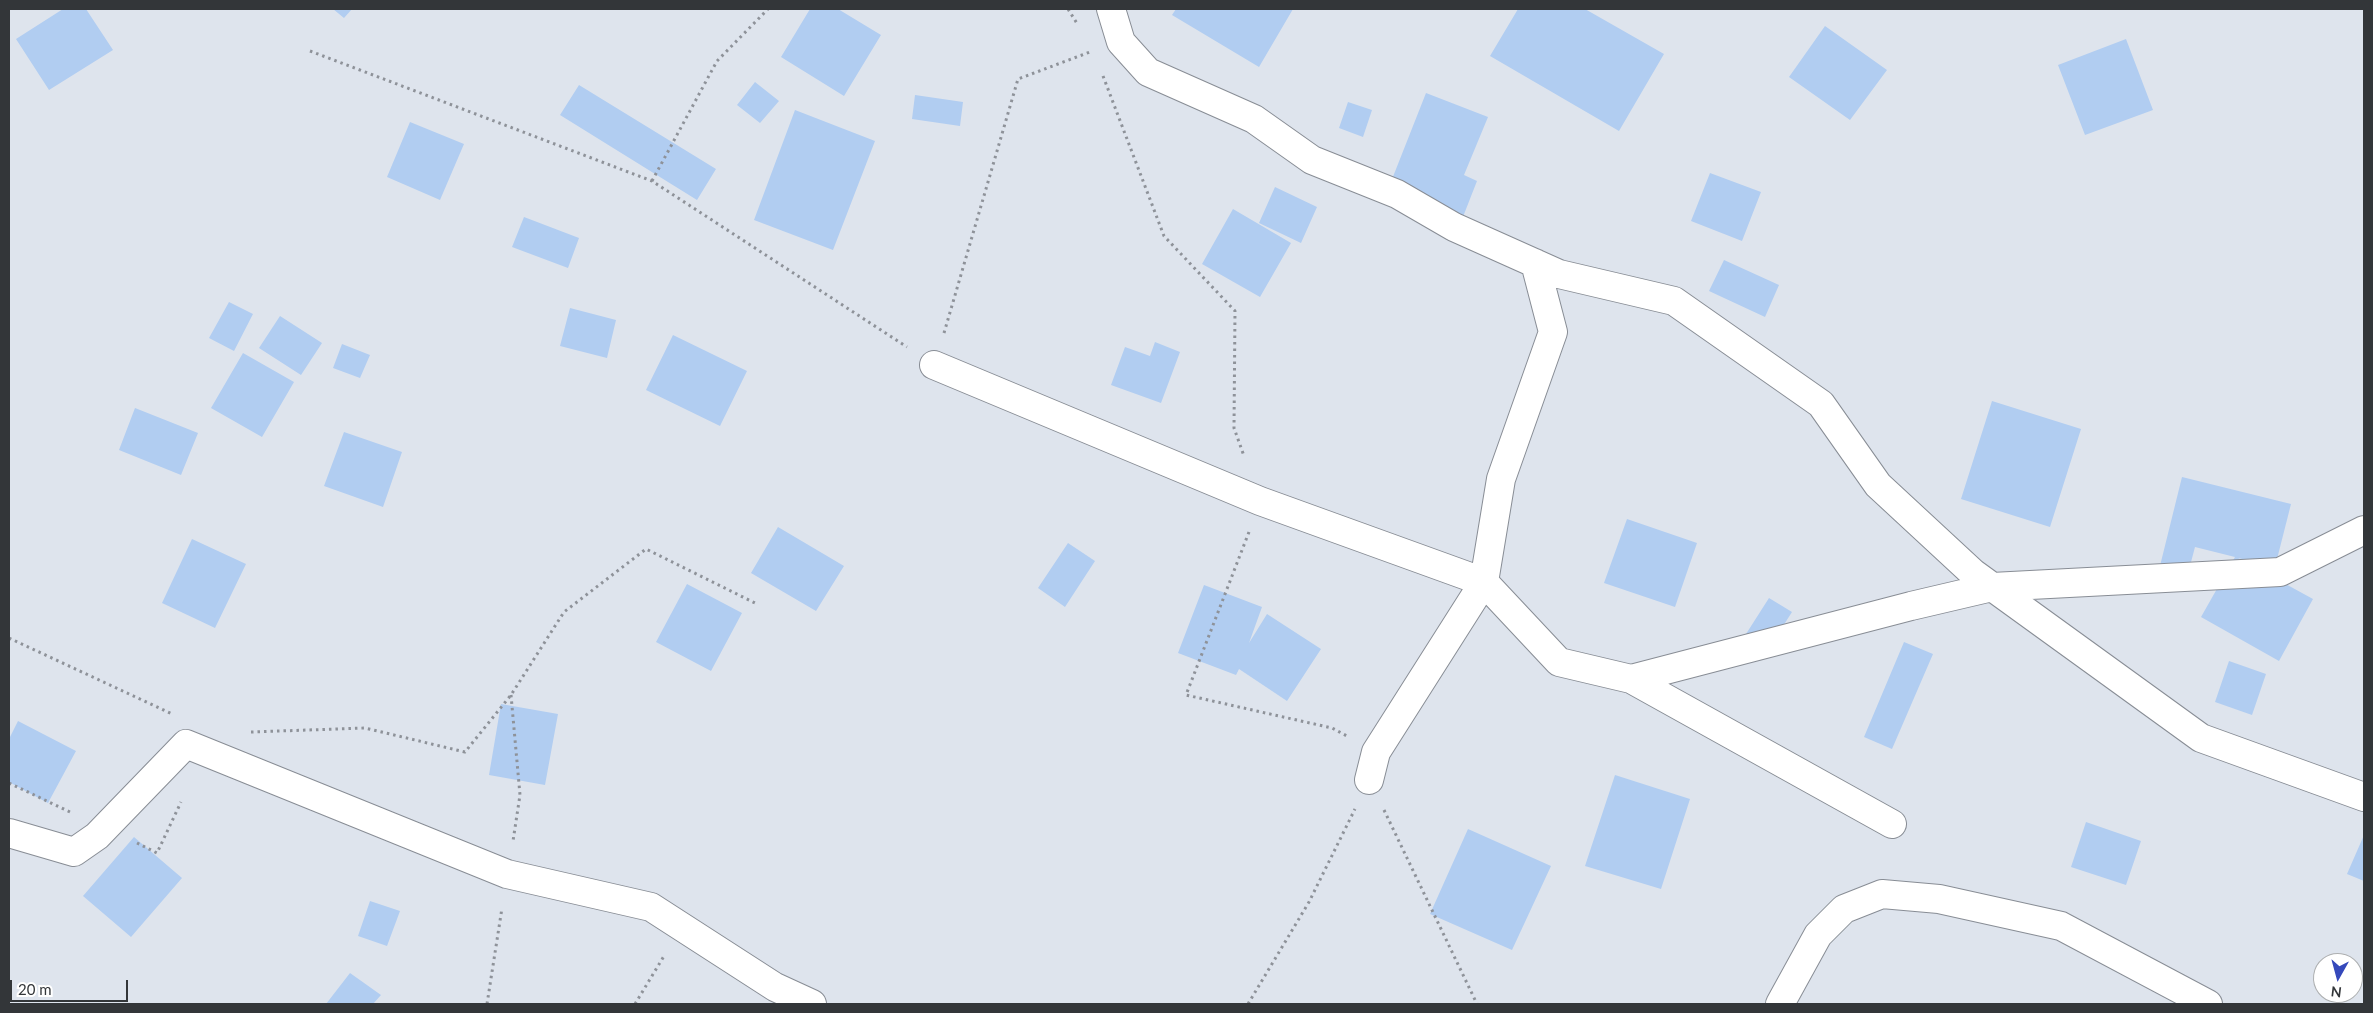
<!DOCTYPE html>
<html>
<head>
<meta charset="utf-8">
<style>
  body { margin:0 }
  #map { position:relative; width:2373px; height:1013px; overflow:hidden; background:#dee4ed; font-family:Lato,sans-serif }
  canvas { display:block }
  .frame { position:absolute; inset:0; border:10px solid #333639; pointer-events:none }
  .north { position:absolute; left:2313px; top:953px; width:50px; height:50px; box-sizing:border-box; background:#fff; border:1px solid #adafb0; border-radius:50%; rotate:187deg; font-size:14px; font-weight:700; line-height:20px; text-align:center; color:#333639 }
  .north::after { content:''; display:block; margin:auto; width:18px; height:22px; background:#3549bb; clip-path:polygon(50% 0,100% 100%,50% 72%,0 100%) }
  .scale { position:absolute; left:10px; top:980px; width:118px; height:22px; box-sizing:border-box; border:2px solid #333639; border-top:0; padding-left:6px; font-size:15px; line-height:18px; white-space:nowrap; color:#333639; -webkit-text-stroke:4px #fff; paint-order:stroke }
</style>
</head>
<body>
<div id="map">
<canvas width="2373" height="1013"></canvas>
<div class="frame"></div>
<div class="north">N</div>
<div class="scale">20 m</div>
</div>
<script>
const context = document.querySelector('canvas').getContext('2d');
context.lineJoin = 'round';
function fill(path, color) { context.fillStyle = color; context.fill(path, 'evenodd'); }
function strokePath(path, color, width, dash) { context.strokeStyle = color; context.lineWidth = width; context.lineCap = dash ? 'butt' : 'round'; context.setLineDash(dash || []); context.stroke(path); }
fill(new Path2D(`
  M63 9H86L113 50 49 90 16 39Z
  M333 9H352L344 18Z
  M810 9H838L881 35 844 96 781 57Z
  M1176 9H1293L1259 67 1172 15Z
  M1518 9H1585L1664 54 1619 131 1490 56Z
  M1825 26 1887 70 1850 120 1789 77Z
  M2126 39 2153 110 2085 135 2058 65Z
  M755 82 779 101 760 123 737 105Z
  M579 85 716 169 697 200 560 115Z
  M1426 93 1488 117 1464 175 1477 181 1459 227 1385 197Z
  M915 95 963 102 960 126 912 119Z
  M1348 102 1372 110 1363 137 1339 128Z
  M795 110 875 141 833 250 754 220Z
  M410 122 464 144 440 200 387 177Z
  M1710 173 1761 192 1742 241 1691 221Z
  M1275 187 1317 207 1301 243 1259 223Z
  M1233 209 1291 243 1260 297 1202 264Z
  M524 217 579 238 568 268 512 247Z
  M1724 260 1779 285 1765 317 1709 291Z
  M229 302 253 314 234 351 209 338Z
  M570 308 616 320 607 358 560 346Z
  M280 316 322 343 301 375 259 348Z
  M673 335 747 371 720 426 646 390Z
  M1155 342 1180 352 1161 403 1111 385 1125 347 1150 356Z
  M342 344 370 355 360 378 333 368Z
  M243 353 294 382 262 437 211 408Z
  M1992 401 2081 429 2050 527 1961 499Z
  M135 408 198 433 181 475 119 450Z
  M344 432 402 452 383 507 324 486Z
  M2182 477 2291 504 2275 567 2238 558 2313 599 2279 661 2201 617 2235 557 2195 547 2186 581 2158 574Z
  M1627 519 1697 543 1675 607 1604 583Z
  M778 527 844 566 816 611 751 573Z
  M192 539 246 564 215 628 162 603Z
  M1068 543 1095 561 1065 607 1038 588Z
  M687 584 742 613 711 671 656 642Z
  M1204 585 1262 607 1249 643 1267 614 1321 649 1287 701 1239 669 1236 675 1178 653Z
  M1769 598 1792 612 1769 648 1746 634Z
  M1904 642 1933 654 1892 749 1864 737Z
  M2229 661 2266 674 2252 715 2215 702Z
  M501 704 558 714 545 785 489 775Z
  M18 721 76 751 48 803 9 782V739Z
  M1615 775 1690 799 1661 889 1585 866Z
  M2086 822 2141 841 2126 885 2071 867Z
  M1468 829 1551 866 1512 950 1430 914Z
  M2364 835V881L2347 874Z
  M134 837 182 878 131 937 83 896Z
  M370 901 400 911 387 946 358 936Z
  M350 973 381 995 373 1004H326Z`), '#b1cdf1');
const street = new Path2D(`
  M1111 9 1121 42 1148 72 1254 119 1312 160 1397 194 1454 227 1559 274 1674 301 1821 404 1878 485 1973 573 2201 738 2364 797
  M1535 263 1553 332 1501 479 1484 582 1559 662 1631 679 1911 606 1992 587 2280 572 2364 530
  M934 365 1260 501 1484 582 1376 752 1369 780
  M1631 679 1892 824
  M9 833 74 852 97 836 186 744 507 874 651 907 775 987 812 1004
  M1780 1004 1818 935 1844 909 1882 894 1939 899 2061 926 2208 1004`);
strokePath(street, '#888d95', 30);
strokePath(new Path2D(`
  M1068 9 1078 25
  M310 51 652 181 907 347
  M1103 76 1164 236 1235 311 1234 428 1244 456
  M652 181 717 61 768 9
  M944 333 1018 79 1090 52
  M1249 532 1186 695 1332 728 1347 736
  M9 638 172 714
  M511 695 520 795 513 841
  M251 732 365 728 465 752 511 695 564 612 646 549 755 603
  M9 783 70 812
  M1384 810 1477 1004
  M137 843 157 853 181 802
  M487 1004 502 908
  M635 1004 664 956
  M1248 1004 1309 902 1355 809`), '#8e9299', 3, [2.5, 4]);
strokePath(street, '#fff', 28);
</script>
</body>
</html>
